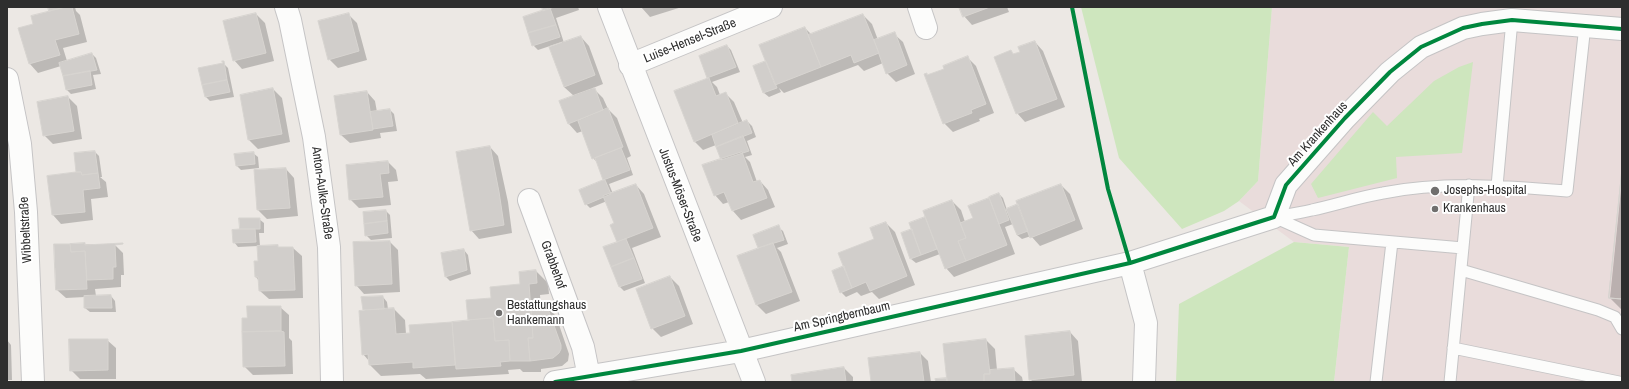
<!DOCTYPE html>
<html>
<head>
<meta charset="utf-8">
<style>
  body { margin:0 }
  #map { position:relative; width:1629px; height:389px; overflow:hidden; background:#ece8e4; font-family:"Archivo Narrow",sans-serif }
  canvas { display:block }
  .frame { position:absolute; inset:0; border:8px solid #2e2e2e; pointer-events:none }
</style>
</head>
<body>
<div id="map">
<canvas width="1629" height="389"></canvas>
<div class="frame"></div>
</div>
<script>
const context = document.querySelector('canvas').getContext('2d');
context.lineJoin = 'round';
function fill(path, color) { context.fillStyle = color; context.fill(path, 'evenodd'); }
function strokePath(path, color, width, dash) { context.strokeStyle = color; context.lineWidth = width; context.lineCap = dash ? 'butt' : 'round'; context.setLineDash(dash || []); context.stroke(path); }
function write(font, color, halo, rows, align = 'center') {
  context.font = font + ' "Archivo Narrow",sans-serif'; context.lineWidth = 4; context.setLineDash([]); context.textBaseline = 'middle'; context.strokeStyle = halo; context.fillStyle = color; for (const [text, x, y, turn = 0] of rows) {
    context.save(); context.translate(x, y); context.rotate((+turn || 0) * Math.PI / 180); context.textAlign = isNaN(turn) ? turn : align; if (halo) context.strokeText(text, 0, 0); context.fillText(text, 0, 0); context.restore();
  }
}
fill(new Path2D(`
  M1272 7H1622V382H1334L1349 247 1294 242 1239 201 1258 181Z`), '#e9dcdb');
fill(new Path2D(`
  M1081 7H1272L1258 181 1239 201 1224 211 1182 229 1119 158Z
  M1473 62 1462 153 1396 157 1397 178 1318 198 1311 184 1373 112 1387 126 1434 81 1459 67Z
  M1294 242 1349 247 1334 382H1176L1179 304Z`), '#cee6be');
fill(new Path2D(`
  M49 7H75L76 11 80 15 87 42 63 48 67 61 92 54 96 58 101 74 93 75 96 89 71 94 66 89 61 66 38 73 30 64 19 29 34 25 51 12Z
  M543 7H578L579 10 556 18 564 43 581 37 589 46 603 84 593 88 603 98 608 109 617 118 631 156 627 158 633 175 609 184 613 194 636 185 644 194 661 237 632 248 645 283 624 291 620 287 605 248 619 243 615 224 607 201 590 208 586 204 605 181 598 163 593 158 583 131 577 133 569 124 560 101 574 96 564 87 562 42 538 50 533 45 545 11Z
  M641 7H682L650 17Z
  M960 7H1007L1009 12 972 25 964 16Z
  M256 14 265 23 274 61 242 69 234 60Z
  M348 14 357 23 367 60 338 68 329 59Z
  M863 15 872 24 878 40 894 34 903 42 915 74 896 82 887 73 883 63 864 71 858 65 784 93 779 88 781 92 769 97 764 93 765 62 805 28 812 35Z
  M1035 42 1043 51 1065 107 1025 122 1017 113 1011 52 1014 55 1021 52Z
  M727 46 731 50 740 72 712 82 717 87 720 95 726 94 734 102 743 123 747 121 752 126 756 137 747 141 752 155 745 157 750 162 757 182 760 181 768 190 775 207 741 220 733 211 729 202 723 204 715 195 722 159 716 145 703 150 695 142 675 92 709 78 708 77Z
  M968 58 976 66 994 113 979 119 980 121 953 132 944 123 926 74 928 76 945 69Z
  M224 64 228 68 234 97 210 101 205 96Z
  M273 89 282 98 290 142 258 149 249 140 241 96Z
  M367 92 375 101 377 112 390 110 394 114 397 131 380 133 381 138 350 143 341 135Z
  M68 97 77 106 82 139 53 144 44 135Z
  M490 147 498 156 508 202 512 233 479 239 471 230Z
  M95 152 99 156 102 177H100L106 182 108 197 91 199 93 220 61 224 53 215 48 176 78 173Z
  M253 153 258 157 259 168 241 170 237 166Z
  M388 162 396 170 398 181 388 182 391 205 359 208 350 199Z
  M286 169 294 178 298 216 267 219 258 210Z
  M1622 179V310L1610 298Z
  M1061 185 1070 194 1083 229 1040 246 1031 236 1022 239 1017 235 1013 224 1005 227 1015 254 954 277 946 268 940 254 916 263 911 259 902 234 913 230 925 218 928 221 952 201 961 210 965 222 974 218 969 207 991 199 999 194 1003 198 1007 210Z
  M386 211 390 215 392 238 371 240 366 235Z
  M259 219 264 223V233H259L260 246H277L280 248H293L302 256 303 298 269 299 260 291 259 281 256 277 259 262 258 246 238 247 234 242 241 230Z
  M886 223 895 232 915 285 879 299 872 292 861 296 857 292 846 297 841 292 845 267 875 239Z
  M778 227 783 231 788 244 777 248 781 252 800 301 766 314 757 305 739 257 760 249 759 248Z
  M390 242 398 250 400 292 364 294 356 285Z
  M114 244 123 253 124 275H121V287L95 289 96 296H111L115 301 116 312H90L85 308V297L66 298 57 290 55 245Z
  M464 250 468 255 471 274 450 281 446 277 443 254Z
  M536 271 548 283 549 294 540 295 541 308 547 307 556 316 569 354 568 361 562 366 541 369V372H523L520 369 508 370 509 374 426 379 420 374 381 376 370 365 369 361 363 354 365 311 364 310 383 297 387 302 388 309H394L405 320 406 334H411L410 326 470 321 469 320 492 299 521 285Z
  M670 277 679 286 693 324 661 337 652 328Z
  M280 307 289 315V338L292 341 293 374 253 375 244 366 248 319Z
  M1070 332 1078 341 1082 382H1033L1030 379Z
  M7 340 11 345 12 380H7Z
  M107 340 116 348V379H80L71 370Z
  M986 340 995 349 997 370 1013 369 1022 377 1023 382H937L946 379Z
  M920 353 928 361 931 382H872Z
  M844 368 853 377V382H793Z`), '#0003');
const building = new Path2D(`
  M48 7H66L49 11Z
  M66 7H72L79 34 55 40 60 55 29 64 18 28 33 24 31 16Z
  M542 7H554L543 11Z
  M959 7H990L963 17Z
  M550 8 556 25 528 33 523 17Z
  M256 13 266 53 233 61 223 21Z
  M349 13 359 51 328 60 318 21Z
  M863 14 879 53 854 63 851 55 821 67 808 35Z
  M556 25 560 37 532 46 528 33Z
  M805 27 821 67 775 85 759 45Z
  M895 32 907 65 886 74 874 40Z
  M581 36 595 75 564 87 549 47Z
  M1035 41 1057 99 1016 114 994 57 1011 50 1013 54 1020 52 1018 47Z
  M727 45 736 67 707 78 699 56Z
  M92 53 97 70 63 76 59 63Z
  M968 56 986 104 971 110 972 113 943 124 924 74 927 73V75L944 69 943 66Z
  M222 61H224L227 80 202 85 198 68 223 63Z
  M766 61 777 88 763 93 753 66Z
  M90 71 92 85 66 90 63 76Z
  M709 78 716 96 726 92 738 123 694 142 674 91Z
  M227 80 230 92 205 97 202 85Z
  M273 88 282 134 248 140 240 95Z
  M595 88 603 110 568 124 559 101Z
  M367 91 373 130 340 135 334 96Z
  M68 96 74 131 43 136 37 102Z
  M608 108 623 147 592 159 578 121Z
  M390 109 393 126 373 129 370 112Z
  M747 120 752 133 716 147 712 135Z
  M743 136 749 151 721 160 716 147Z
  M490 146 499 192 504 225 470 231 456 152Z
  M621 148 630 170 603 180 595 158Z
  M95 151 98 173 82 175 81 172H76L74 153Z
  M254 152 255 164 236 166 234 154Z
  M742 152 753 182 760 180 767 198 732 211 724 192 714 196 702 165Z
  M388 161 389 173 380 174 383 197 349 200 346 165Z
  M286 168 290 208 257 210 254 170Z
  M1622 170V299L1609 298Z
  M1622 170V299L1609 298Z
  M76 172H81L82 175 98 173 100 188 83 190 85 212 52 215 47 176Z
  M603 180H605L611 194 585 205 579 190Z
  M636 184 653 228 617 242 610 225 614 223 603 196Z
  M1061 184 1075 220 1030 238 1016 201Z
  M999 193 1009 220 999 224 989 197Z
  M989 198 1007 245 966 261 958 241 966 238 960 223 973 218 968 206Z
  M952 200 966 238 958 241 966 261 945 269 923 211Z
  M1018 204 1028 231 1017 235 1006 209Z
  M386 210 387 221 364 224 363 212Z
  M925 217 937 249 921 255 909 223Z
  M239 218H260V229H240Z
  M387 221 388 233 365 236 364 224Z
  M886 222 907 276 870 291 866 282 852 288 838 253 874 239 870 228Z
  M779 225 784 240 758 248 753 235Z
  M240 229H255L256 242 233 243 232 230Z
  M912 229 921 255 910 259 901 233Z
  M626 239 634 258 611 267 603 247Z
  M390 241 392 284 355 286 353 242Z
  M85 243V245L123 243V244L115 245 116 267H113V279L87 280 85 251 71 252 70 244Z
  M773 243 792 292 756 305 737 256Z
  M54 244H70L71 252 85 251 87 289 56 290Z
  M278 245V247H293L295 290 259 291 258 277H255L254 261H258L257 246Z
  M464 249 467 270 445 277 441 253Z
  M634 258 642 279 619 287 611 267Z
  M844 266 852 288 840 293 832 271Z
  M536 270 537 283 529 284 533 338H528L530 361H510L509 340 495 341 493 318 468 320 466 300 491 298 490 287 520 284 519 272Z
  M670 276 685 316 651 329 636 289Z
  M111 295 112 308H84V296Z
  M383 296 384 309 363 310 361 297Z
  M247 306H281V331L242 332V318H247Z
  M547 306 561 345V349L559 353 553 358 530 361 528 338H533L531 308Z
  M394 308 396 334 410 333 409 325 452 322 455 365 413 368V362L369 365 368 354 362 355 359 311Z
  M493 318 495 341 509 340 510 361 500 362 501 366 456 369 452 322Z
  M281 331 284 332 285 366 243 367 242 332Z
  M1070 331 1074 375 1029 380 1025 336Z
  M69 339H108V370L70 371Z
  M986 339 990 374H984V382H947L943 344Z
  M920 352 924 382H871L868 358Z
  M844 367 846 382H792L791 375Z
  M1014 368 1015 382H984V374H990V370Z
  M947 378V382H936L935 379Z`);
fill(building, '#d1cecb');
strokePath(building, '#d7d4d0', 1);
const lane = new Path2D(`
  M1497 186 1512 20
  M1274 217C1286 215 1300 213 1312 210 1336 205 1359 197 1383 193 1444 181 1506 186 1567 191L1585 25
  M1274 217 1314 235 1463 248
  M1461 270 1598 310 1615 317 1622 329
  M1453 348 1619 382
  M1376 382 1392 242
  M1450 382 1469 185`);
const street = new Path2D(`
  M286 7 290 20 314 137 329 247 332 382
  M609 7 754 382
  M919 7 926 28
  M630 65 771 7
  M7 79 20 144 26 212 33 382
  M529 200 583 347 590 382
  M1130 263 1146 323 1144 382
  M555 382 741 351 1130 263 1274 217 1286 185 1345 118 1390 72 1421 47 1463 28 1482 24 1512 20 1622 29`);
strokePath(lane, '#c5c4c5', 13);
strokePath(street, '#c5c4c5', 24);
strokePath(lane, '#fcfcfb', 11);
strokePath(street, '#fcfcfb', 22);
strokePath(new Path2D(`
  M1072 7 1108 189 1130 263
  M555 382 741 351 1130 263 1274 217 1286 185 1345 118 1390 72 1421 47 1463 28 1482 24 1512 20 1622 29`), '#00873e', 4);
for (const [x, y, r, color] of [
  [1435,191,5,"#706f6e"],
  [1435,209,4,"#706f6e"],
  [499,313,4,"#706f6e"]
]) { const dot = new Path2D(); dot.arc(x, y, r, 0, 2 * Math.PI); context.fillStyle = color; context.fill(dot); strokePath(dot, '#fff', 1.5); }
write('13px', '#2e2e2e', '#fff', [
  ["Luise-Hensel-Straße",690,41,-22],
  ["Am Krankenhaus",1318,134,-48],
  ["Anton-Aulke-Straße",322,193,82],
  ["Justus-Möser-Straße",680,195,69],
  ["Wibbeltstraße",26,230,-93],
  ["Grabbehof",553,265,70],
  ["Am Springbernbaum",842,317,-13]
]);
write('13px', '#2e2e2e', '#fff', [
  ["Josephs-Hospital",1444,191],
  ["Krankenhaus",1443,209],
  ["Bestattungshaus",507,306],
  ["Hankemann",507,321]
], 'left');
</script>
</body>
</html>
